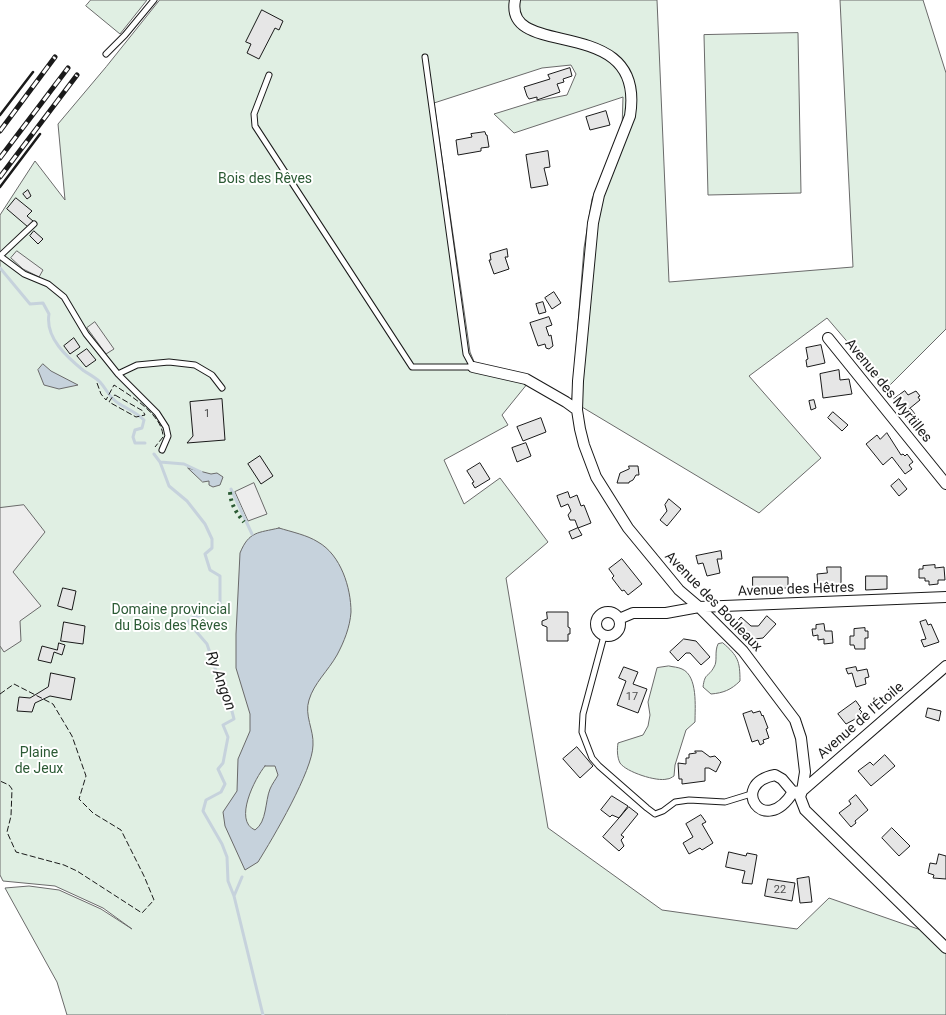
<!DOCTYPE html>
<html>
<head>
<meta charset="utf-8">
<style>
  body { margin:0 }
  canvas { display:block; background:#fff }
</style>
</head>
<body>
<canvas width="946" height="1015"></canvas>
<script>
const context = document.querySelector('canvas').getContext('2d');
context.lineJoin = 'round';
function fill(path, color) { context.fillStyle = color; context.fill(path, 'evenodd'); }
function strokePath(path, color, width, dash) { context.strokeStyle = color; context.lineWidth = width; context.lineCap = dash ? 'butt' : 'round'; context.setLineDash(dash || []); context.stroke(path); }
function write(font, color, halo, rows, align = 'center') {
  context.font = font + ' Roboto,sans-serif'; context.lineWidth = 4; context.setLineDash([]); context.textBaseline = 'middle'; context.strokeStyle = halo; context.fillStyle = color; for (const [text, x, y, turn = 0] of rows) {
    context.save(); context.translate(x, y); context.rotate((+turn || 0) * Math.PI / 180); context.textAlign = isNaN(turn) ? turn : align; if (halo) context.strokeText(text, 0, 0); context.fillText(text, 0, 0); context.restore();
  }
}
const green = new Path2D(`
  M91 0H147L120 34 86 6Z
  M160 0H657L669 282 853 267 840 0H923L946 73V329L887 388 827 318 749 376 821 458 759 513 582 407 572 399 584 248 592 199 622 129 623 97 514 133 494 114 536 101 567 95 576 74 571 65 542 68 434 103 470 352 475 364 532 378 502 415 508 425 444 460 464 504 500 478 548 542 506 578 548 828 662 910 797 929 829 898 944 938 946 941V1015H67L57 982 5 888 29 886 59 890 101 909 132 929 103 908 55 886 3 881 0 875V215L35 161 65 200 58 124 106 67Z
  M798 33 801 193 708 195 704 35Z
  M723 643C738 656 740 661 740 681 731 690 723 693 711 694L703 687C705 672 708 678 714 667 718 661 714 652 718 644Z
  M669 666C673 667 678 667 682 669 698 676 695 707 695 722L686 730 675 765 674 776C672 777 670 779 667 779 657 782 626 772 620 763 617 757 617 749 618 743L643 735 648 726 650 715 648 702 657 668Z`);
fill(green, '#e0efe3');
strokePath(green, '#6a6a6a', 1);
const parking = new Path2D(`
  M17 251 43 270 39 277 23 269 11 258Z
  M95 322 114 349 106 354 87 328Z
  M254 483 267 514 248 521 235 492Z
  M24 505 45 532 13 572 41 606 20 621 21 641 4 652 0 646V508Z`);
fill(parking, '#ededed');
strokePath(parking, '#6a6a6a', 1);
const water = new Path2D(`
  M43 364 51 371 78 385 59 389 44 385 38 370Z
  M188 468 211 474 217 473 223 477 220 485 213 487 209 485V481L203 482Z
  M279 528C292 532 307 535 318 542 341 555 351 588 351 612 350 627 344 642 337 655 328 671 314 683 309 700 304 715 314 730 313 745 313 770 273 838 258 862L245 870 225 826 223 812 237 791 238 759 250 731V714L236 668V634L240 553C249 531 258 533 279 528ZM265 766H275L278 775C276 779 272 784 270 789 265 801 267 822 255 830 233 821 255 778 265 766Z`);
fill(water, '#c6d2dc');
strokePath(water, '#6a6a6a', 1);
strokePath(new Path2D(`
  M0 268 30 304 43 303 49 314C45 338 67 357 84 371 89 374 96 378 100 382 107 390 109 397 118 403 127 409 136 412 144 420L142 428 135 430 133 437 135 443H145
  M154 454 160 462 184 464 201 472
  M160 462 169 486 187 501 205 524 212 539V548L205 554 210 570 220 576V603L209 612 192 618 188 622 207 644 216 671 228 696 234 719 223 725 228 737 223 763 218 769 225 784 221 792 206 800 203 811 222 844 227 857 228 881 234 896
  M231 489 252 534
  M242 877 234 896 263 1015`), '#c6d2dc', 3);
const building = new Path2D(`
  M262 10 283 21 279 30 275 28 259 59 247 53 251 44 246 42Z
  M570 68 572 76 563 79 564 82 557 84 560 92 537 100V97L529 99 527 96 524 87 550 79 548 75Z
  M606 111 610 125 590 130 586 117Z
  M485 132 486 135H487L489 147 481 148V151L458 155 456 140 472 137 471 134Z
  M548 151 550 167 544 168 548 185 531 188 526 155Z
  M28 190 31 196 27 199 23 194Z
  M16 198 32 211 27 216 33 221 28 227 7 209Z
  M34 231 43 239 38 244 30 236Z
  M507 249 508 257H505L509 269 494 274 489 260H491L490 254Z
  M554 292 561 303 552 309 545 298Z
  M543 302 546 312 539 314 536 304Z
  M549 317 552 325 546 327 549 336 551 335 553 346 549 349 546 348 545 344 538 346 530 323Z
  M74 338 80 347 70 354 64 346Z
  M821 345 825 363 807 367 806 360 808 359 806 348Z
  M87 349 96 360 86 367 77 356Z
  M839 370 840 380 849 379 852 394 823 398 820 374Z
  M905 391 908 395 916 391 920 396 918 397 920 400 904 413 894 399Z
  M222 399 225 440 187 443 193 436 190 402Z
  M814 400 816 408 811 410 809 401Z
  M911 409 915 414 908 420 904 415Z
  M833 412 848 425 842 431 828 418Z
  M541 418 546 432 523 441 517 427Z
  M887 433 901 455 903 454 905 456 907 454 913 462 909 465 912 469 905 474 892 457 883 465 866 444 877 435 880 439Z
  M526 443 531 456 517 462 512 448Z
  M260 456 273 476 261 484 248 464Z
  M480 463 490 479 475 488 472 483 474 482 467 471Z
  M629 466H638L639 475H636L633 480 629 482V483H617L620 473 629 469Z
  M899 479 907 489 899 496 891 486Z
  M568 492 570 498 577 495 581 506 584 505 591 523 578 528 575 520H570L568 515 571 511 568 504 561 507 557 496Z
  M669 499 681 509 667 526 660 520 667 511 665 505Z
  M578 528 582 535 572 539 569 532Z
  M721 551 722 559H717L720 573 707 576 703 563 698 564 696 556Z
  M622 559 642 584 628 595 624 590 622 591 612 578 614 576 609 569Z
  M935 565V568L944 567 945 580H938V584L929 585V581H925V578H919V569H923V566Z
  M827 567H841V587L818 588 817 574 827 573Z
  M866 576H887V589L866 590Z
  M753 577H788V588L753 589Z
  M63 588 76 591 72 610 58 606Z
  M547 612H568V627L570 628V634H568V641H547V627L542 625V621L547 619Z
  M767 616 776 624 763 638 746 640 732 627 741 617 751 626H758Z
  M926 620 928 625 931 624 939 642 924 647 921 640 926 639 920 622Z
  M64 622 85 626 83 644 61 641Z
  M824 624 825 631H832L833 643 824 644V639L818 640V635L813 636 812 629H816V625Z
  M865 628V631H868V638H865V649H855L854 645H850V636H854V629Z
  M684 639 696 641 710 657 701 665 690 653H686L678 661 670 652Z
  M59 643 65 645 62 655 54 652 51 663 38 660 42 646 57 650Z
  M624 667 638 672 633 684 647 689 638 713 617 705 626 681 619 678Z
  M856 667 857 671 867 669 869 677 865 678 866 684 856 687 852 673 848 674 846 669Z
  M51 673 75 678 71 700 50 696 35 703 32 712 17 711 19 697 30 698 48 687Z
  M856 701 861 708 859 709 862 712 857 718 846 724 838 714Z
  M928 708 941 711 939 721 926 717Z
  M752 711 753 713 760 711 762 716 763 715 768 728 766 729 769 738 763 740 764 743 760 745 758 740 752 742 743 714Z
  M577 747 593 766 580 778 563 759Z
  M695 751H702L710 757 715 756 721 762 716 772 709 768H705V781L682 784V779H679L678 763 686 764V758H689V754L696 753Z
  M885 755 895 766 871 786 858 771 870 762 873 765Z
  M856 795 868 810 855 821 856 823 851 827 839 813 851 804 849 801Z
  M612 796 628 806 619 818 612 815 610 817 601 810Z
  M629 807 638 814 621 835 624 837 621 840 624 846 619 851 603 837Z
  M701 815 706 822 702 824 713 843 702 850 700 848 689 854 683 843 693 837 686 824Z
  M892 828 910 846 899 856 882 838Z
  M729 852 746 856 747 853 757 855 752 884 742 883 745 871 726 867Z
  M939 854 946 856V879L933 878 934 875 928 873 930 863 936 864Z
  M809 877 812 902 800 903 797 879Z
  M768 879 795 883 792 901 765 896Z`);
fill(building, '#e6e6e6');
strokePath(building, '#1a1a1a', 1);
const service = new Path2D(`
  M106 54 125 35 154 0
  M269 75 254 114 255 126 412 367H473L466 354 425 57
  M0 256 24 274 48 284 64 297 86 334 118 374 157 413 166 427 168 436 162 450
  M0 256 34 224
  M118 374 137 365 169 362 195 365 212 375 222 388
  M604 636 583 714 582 732 592 758 599 766 647 808 655 814 663 811 675 802 689 800 725 802 751 794`);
const minor = new Path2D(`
  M515 0C503 62 647 11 630 116L599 195 593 223 578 381 577 410 580 429 584 445 596 477 628 528 679 590 699 607 743 651 795 720 801 738 805 772 802 791 800 797 805 810 946 948
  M828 338 946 484
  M473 367 526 379 566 402 577 410
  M596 624a12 12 0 1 1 24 0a12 12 0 1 1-24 0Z
  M619 619 633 613H666L699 607 946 597
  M775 775 782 779 793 792C764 839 728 784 775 775Z
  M793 792 802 791 946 666`);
strokePath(service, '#1a1a1a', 7);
strokePath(minor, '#1a1a1a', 12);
strokePath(service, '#fff', 5);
strokePath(minor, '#fff', 10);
const rail = new Path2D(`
  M0 131 55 57
  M0 158 68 68
  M0 177 77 75`);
strokePath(rail, '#1a1a1a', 5);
strokePath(rail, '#fff', 3, [9]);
strokePath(new Path2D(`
  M230 492C231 505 236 512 244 522`), '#2b5a34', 4, [2.5, 4]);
strokePath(new Path2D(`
  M97 383 101 394 106 400 114 385C131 396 163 415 163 437L155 447
  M115 395 143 411 145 415 136 417 109 402 113 396Z
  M0 694 14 684 53 704 72 736 86 776 79 799 93 813 121 830 144 876 154 900 142 913 77 871 64 865 16 852 7 832 11 816 12 789 9 785 0 781`), '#1a1a1a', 1, [6, 2.5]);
strokePath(new Path2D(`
  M0 115 33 72
  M0 187 40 134`), '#1a1a1a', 2.5);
write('11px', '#4d4d4d', null, [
  ["1",207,414],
  ["17",632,697],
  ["22",780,890]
]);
write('14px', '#2b5a34', '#fff', [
  ["Bois des Rêves",265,179],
  ["Domaine provincial",171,610],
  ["du Bois des Rêves",171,626],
  ["Plaine",39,753],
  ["de Jeux",39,769]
]);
write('14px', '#1a1a1a', '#fff', [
  ["Avenue des Myrtilles",888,391,51],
  ["Avenue des Hêtres",796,590,-2],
  ["Avenue des Bouleaux",713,602,46],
  ["Avenue de l'Étoile",861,721,-41]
]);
write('italic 15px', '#1a1a1a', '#fff', [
  ["Ry Angon",220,681,70]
]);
</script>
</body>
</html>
